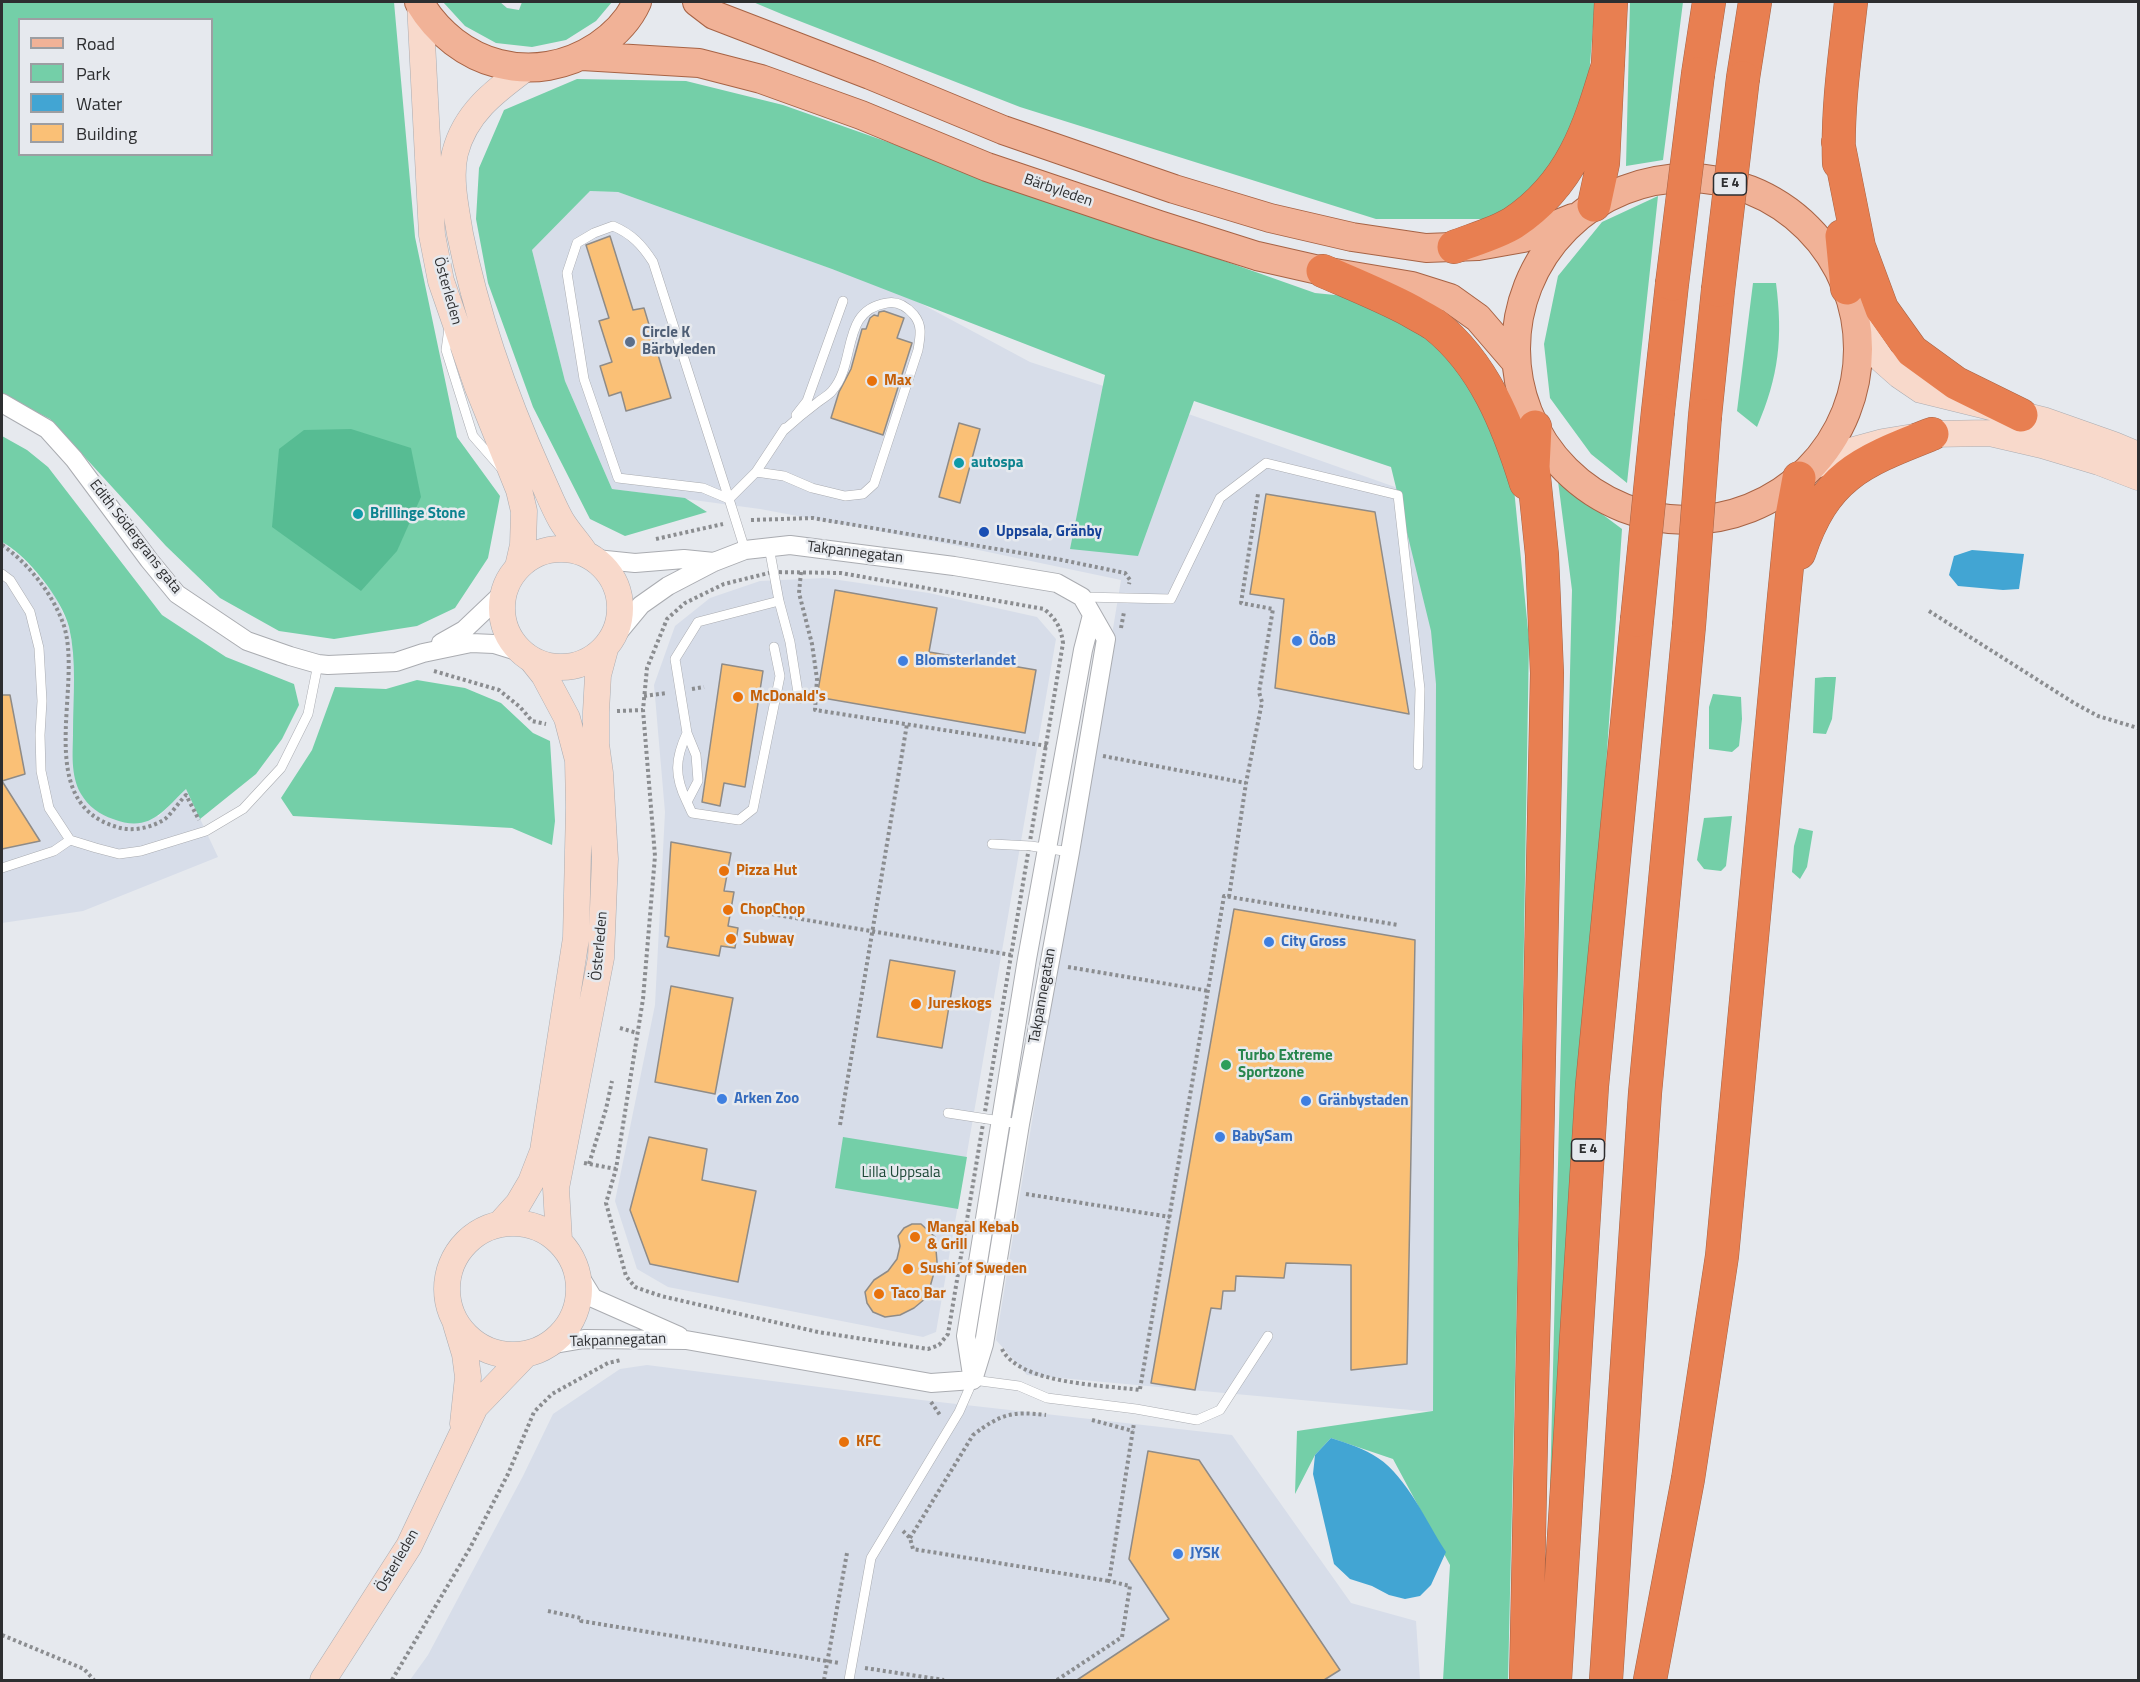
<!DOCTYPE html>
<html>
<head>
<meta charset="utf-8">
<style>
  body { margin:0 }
  #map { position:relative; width:2140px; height:1682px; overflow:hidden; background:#e6e9ee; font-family:"Titillium Web",sans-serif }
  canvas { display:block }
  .frame { position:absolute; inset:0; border:3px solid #2d2e30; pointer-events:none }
  .legend { position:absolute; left:18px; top:18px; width:195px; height:138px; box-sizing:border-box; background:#e6e9ee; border:2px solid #9c9ea2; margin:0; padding:8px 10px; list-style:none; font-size:18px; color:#2d2e30 }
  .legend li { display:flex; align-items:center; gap:12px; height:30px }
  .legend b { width:30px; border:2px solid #9c9ea2 }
</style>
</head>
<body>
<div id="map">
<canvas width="2140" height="1682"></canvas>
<div class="frame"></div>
<ul class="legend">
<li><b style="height:8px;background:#f1b297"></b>Road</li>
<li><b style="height:16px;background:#74cfa8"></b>Park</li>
<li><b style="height:16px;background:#42a5d3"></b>Water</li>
<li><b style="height:16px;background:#fac076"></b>Building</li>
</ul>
</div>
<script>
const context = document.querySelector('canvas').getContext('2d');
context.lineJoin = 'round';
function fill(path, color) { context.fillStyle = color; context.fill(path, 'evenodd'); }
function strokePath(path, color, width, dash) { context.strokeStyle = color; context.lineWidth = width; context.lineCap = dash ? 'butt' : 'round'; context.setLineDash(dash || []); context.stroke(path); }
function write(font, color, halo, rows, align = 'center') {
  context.font = font + ' "Titillium Web",sans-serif'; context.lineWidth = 5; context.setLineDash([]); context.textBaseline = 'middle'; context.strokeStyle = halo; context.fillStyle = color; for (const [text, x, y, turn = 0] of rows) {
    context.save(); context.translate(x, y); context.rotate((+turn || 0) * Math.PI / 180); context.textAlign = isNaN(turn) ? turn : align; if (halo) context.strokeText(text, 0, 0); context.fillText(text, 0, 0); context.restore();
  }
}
fill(new Path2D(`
  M590 191 618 192 905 295 1030 362 1180 411 1412 493 1474 713 1433 1412 1027 1375 996 1340 1121 580 969 548 760 509 612 489 565 381 532 250Z
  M2 542 23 559 54 594 68 624 74 652 158 817 186 789 218 857 83 911 2 923Z
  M825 578 929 593 1037 617 1056 639 936 1332 923 1337 668 1287 637 1269 615 1201 655 1005 665 812 654 685 675 626 710 598 760 581Z
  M647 1365 921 1400 1232 1435 1351 1603 1416 1621 1420 1680H410L428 1655 523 1476 553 1414 620 1369Z`), '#d7dde9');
fill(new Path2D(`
  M2 2H394L415 237 457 437 500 496 488 558 455 608 417 626 334 639 279 631 220 598 166 546 50 419 2 395ZM20 20H212V154H20Z
  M443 2H500L507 8 519 10 522 2H612L596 21 566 40 532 47 496 43 465 26Z
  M753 2H1595L1581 176 1556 206 1506 219H1376L1020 107 784 15Z
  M1630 2H1683L1663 160 1626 166Z
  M577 79 686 81 783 105 1315 293 1405 302 1505 398 1529 640 1521 1115 1508 1680H1443L1450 1565 1393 1459 1331 1438 1315 1455 1295 1494 1297 1431 1433 1411 1436 684 1431 631 1391 467 1194 401 1138 556 1070 549 1105 375 832 269 618 192 590 191 532 250 565 381 612 489 685 498 707 512 625 536 590 519 533 407 488 283 476 219 479 168 504 110Z
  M1658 196 1627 483 1591 454 1550 398 1544 344 1558 276 1602 222Z
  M1753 283H1776C1783 338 1779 376 1757 427L1737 411Z
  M2 436 27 450 48 467 162 615 226 657 294 684 299 705 282 739 256 774 200 819 186 789C162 812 149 833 113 819 100 815 88 806 81 794 70 775 73 752 73 732 73 697 77 661 69 627 62 599 27 555 2 542Z
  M1558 481 1622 529 1546 1656 1572 590Z
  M1825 677H1836L1832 719 1826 734 1813 733 1815 678Z
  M417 680 465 688 501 703 533 733 550 741 555 821 552 845 512 828 293 816 281 798 312 750 335 687 386 689Z
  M1713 694 1741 697 1742 719 1739 746 1732 752 1709 749V707Z
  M1732 816 1726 866 1721 871 1704 869 1697 860 1704 818Z
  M1799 828 1813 831 1807 867 1800 879 1792 872 1794 846Z
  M843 1137 967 1157 958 1209 835 1188Z`), '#74cfa8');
fill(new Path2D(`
  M351 429 411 448 421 497 397 551 361 591 272 527 279 449 304 430Z`), '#57bc93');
fill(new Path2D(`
  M1972 550 2024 554 2019 589 2003 590 1958 586 1949 575 1954 556Z
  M1331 1438C1347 1443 1365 1449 1378 1458 1407 1477 1427 1523 1446 1552L1431 1585 1420 1596 1405 1599 1389 1595 1372 1586 1350 1579 1334 1564 1313 1474 1315 1455Z`), '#42a5d3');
const building = new Path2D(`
  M610 236 633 310 644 308 671 398 626 411 621 392 609 396 600 366 612 362 599 321 609 318 586 245Z
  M884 311 904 318 897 338 912 343 883 435 831 418 839 392 851 369 862 329H866L870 318 874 315 878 316 879 312Z
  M959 423 980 429 960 503 939 497Z
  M1266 494 1375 512 1409 714 1275 688 1284 599 1250 594Z
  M835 590 937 608 929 652 1036 670 1025 733 817 697Z
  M722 664 763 671 745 787 724 783 720 806 702 802Z
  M2 695H10L25 774 2 781 40 841 2 849Z
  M671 842 731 853 724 891 734 892 728 926 738 928 735 948 721 946 719 956 667 947 669 937 665 936Z
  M1234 909 1415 940 1407 1364 1351 1370V1265L1286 1263 1284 1278 1236 1276 1235 1291H1223L1221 1309 1211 1308 1195 1390 1151 1383Z
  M890 960 955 971 942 1048 877 1037Z
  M671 986 733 998 715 1094 655 1082Z
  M649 1137 707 1149 702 1180 756 1191 738 1282 650 1264 630 1210Z
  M912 1224H921L935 1237 937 1262 930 1287 926 1298 914 1308 900 1315 885 1317 873 1312 867 1303 865 1292 874 1280 888 1271 897 1259 900 1246 898 1236 904 1228Z
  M1148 1451 1199 1460 1340 1670 1324 1680H1077L1169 1619 1129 1559Z`);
fill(building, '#fac076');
strokePath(building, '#8f8b87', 1.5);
const service = new Path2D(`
  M613 226C632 234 642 245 653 262L729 499 703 488 618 478 584 379 567 273 577 243 594 233Z
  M449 328 446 350 473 436 501 468
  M796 415 807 401 843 301
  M756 472 784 476 812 488 845 496 863 494 874 484 918 350C920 337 923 326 914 315 907 307 898 301 887 303 840 310 857 363 832 391 829 395 823 398 818 402 806 411 794 421 783 431
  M769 547 779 601 790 642 799 699
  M745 550 729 499 756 472 785 428
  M2 574 10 580 30 612 39 648 42 701 40 735 41 771 49 808 70 840 96 848 119 854 141 851 206 831 243 809 281 768 308 714 318 664
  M1082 597 1171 599 1220 498 1266 463 1398 495 1420 689 1418 765
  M774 647 780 676 753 809 739 820 692 813 687 802 698 781 696 755 687 733 675 659 698 622 779 601
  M687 802C674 776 675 759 687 733
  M992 844 1031 846 1070 852
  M2 868 54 851 70 840
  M948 1113 1020 1124
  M849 1680 871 1558 959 1412 973 1380 1019 1386 1047 1398 1136 1409 1197 1420 1220 1410 1268 1336`);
const minor = new Path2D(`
  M2 403 47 429 74 459 149 560 177 594 247 641 290 656 318 664 328 665 396 662 423 653 471 643 494 644 523 653
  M596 559 635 563 684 559 714 562
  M612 640 641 605 668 586 714 562 745 550 790 545 954 566 1057 583 1082 597 1106 639 1070 852 1020 1124 984 1344 973 1380
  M441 643 464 630 504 592
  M577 1272 593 1298 679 1336
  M549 1345 584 1339 686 1340 931 1383 973 1380
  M972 1375 966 1336 1027 959 1083 650 1092 615`);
const secondary = new Path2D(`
  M420 3 432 235 441 281 478 388 519 490 524 511 523 545 518 567
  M526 68C495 91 465 113 455 153 449 178 456 209 460 234 477 318 505 397 540 475 547 490 553 506 561 520 568 532 578 542 585 553
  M1860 328 1882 360 1899 375 1921 390 2043 420 2114 445 2138 455
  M1816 465 1850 451 1883 442 1932 434 1990 433 2042 445 2099 462 2138 477
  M502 608a59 59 0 1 1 118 0a59 59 0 1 1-118 0Z
  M447 1289a66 66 0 1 1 132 0a66 66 0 1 1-132 0Z
  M500 1224 518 1204 531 1182 543 1151 576 938 579 807 578 760 567 718 544 675 532 660
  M559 1240 556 1188 601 958 605 859 600 773 596 744V712L598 675 605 649
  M456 1324 465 1354 468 1377 463 1424
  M323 1680 409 1546 475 1407 526 1354`);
const primary = new Path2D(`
  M419 2C457 66 534 88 598 46 614 35 629 20 637 2
  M697 2 714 15 870 75 1003 130 1174 189 1270 218 1352 237 1426 248 1478 246 1523 238 1573 218
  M582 56 699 63 761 79 861 115 987 167 1159 225 1257 256 1323 271 1412 286 1450 298 1478 318 1515 361
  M1516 349a171 171 0 1 1 342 0a171 171 0 1 1-342 0Z`);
const motorway = new Path2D(`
  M1698 74 1709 2
  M1743 78 1755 2
  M1838 142 1859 247 1882 309 1912 351 1956 383 2021 415
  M1839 163C1837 109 1845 55 1851 2
  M1594 205 1603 163 1611 2
  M1842 236 1847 288
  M1454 247C1472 240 1497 233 1513 223 1572 184 1589 128 1608 65
  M1323 271C1353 284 1383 296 1411 311 1419 316 1428 320 1435 325 1484 364 1508 425 1526 483
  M1658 411 1672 284
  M1705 416 1718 290
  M1799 553C1825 475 1861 462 1932 434
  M1526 1680 1547 673 1542 555 1533 467 1535 427
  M1555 1680 1592 1086 1637 620
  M1606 1680 1645 1093 1689 626
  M1650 1680 1688 1479 1722 1256 1784 597 1792 516 1799 478`);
strokePath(service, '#aaacb1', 10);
strokePath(minor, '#aaacb1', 20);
strokePath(secondary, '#aaacb1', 27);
strokePath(primary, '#a76345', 30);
strokePath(motorway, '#a76345', 34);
strokePath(new Path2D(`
  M751 520 813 518 1062 560 1125 573 1130 580 1129 584
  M656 539 723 524
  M2 545C28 563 52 593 63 623 85 684 30 802 117 827 132 832 151 828 165 819 172 813 179 802 186 795L199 820
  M773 572 841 573 1044 609C1056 619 1061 627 1063 643L948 1334 939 1345 928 1349 818 1332 661 1296 635 1287 626 1276 606 1203 616 1169 643 999 655 856 643 710 647 668 667 619 685 603 724 584Z
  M801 572 799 593 812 644 817 679 815 710 1047 746
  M1929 611 2074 703 2098 716 2138 728
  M1121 628 1124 612
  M434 671 499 690 520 707 532 721 546 724
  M692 689 704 687
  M644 696 667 693
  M617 711 643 710
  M1103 756 1246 783
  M1229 897 1246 783 1262 702 1259 692 1273 609 1241 603 1258 494
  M748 910 1011 955
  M1068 967 1209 991
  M620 1028 637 1033
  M840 1125 907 724
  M584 1163 616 1169
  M589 1164 606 1109 612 1081
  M1026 1194 1170 1217
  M1002 1349C1019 1384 1103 1385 1140 1390
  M1140 1389 1224 896 1398 925
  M931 1402 940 1415
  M1092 1420 1133 1431
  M903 1531 910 1538 913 1549 1109 1581
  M910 1538 973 1435C1001 1414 1011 1411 1046 1415
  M548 1611 581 1618V1621L839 1663
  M2 1635 84 1669 94 1680
  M865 1668 944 1680
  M392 1680 470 1548 508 1474 534 1412 552 1394 608 1363 621 1360
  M824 1680 847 1553
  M1057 1680 1122 1637 1130 1586 1109 1581 1134 1423`), '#8b8d90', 4, [3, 3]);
strokePath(service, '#fff', 9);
strokePath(minor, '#fff', 18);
strokePath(secondary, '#f8d9cb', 26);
strokePath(primary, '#f1b297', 28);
strokePath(motorway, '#e87f51', 33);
const motorwayBridge = new Path2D(`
  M1672 284 1698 74
  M1718 290 1743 78
  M1637 620 1658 411
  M1689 626 1705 416`);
strokePath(motorwayBridge, '#a76345', 34, []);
strokePath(motorwayBridge, '#e87f51', 33);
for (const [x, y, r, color] of [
  [630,342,6,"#5c6f8a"],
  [872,381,6,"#e8710a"],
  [959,463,6,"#0f9aa8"],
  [358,514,6,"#0f9aa8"],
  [984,532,6,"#1a4fb4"],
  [1297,641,6,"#3f7fe0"],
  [903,661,6,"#3f7fe0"],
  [738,697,6,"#e8710a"],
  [724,871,6,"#e8710a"],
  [728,910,6,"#e8710a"],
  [731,939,6,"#e8710a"],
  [1269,942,6,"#3f7fe0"],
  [916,1004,6,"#e8710a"],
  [1226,1065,6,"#2e9e5b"],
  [722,1099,6,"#3f7fe0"],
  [1306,1101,6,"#3f7fe0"],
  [1220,1137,6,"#3f7fe0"],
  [915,1237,6,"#e8710a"],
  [908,1269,6,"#e8710a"],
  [879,1294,6,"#e8710a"],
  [844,1442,6,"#e8710a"],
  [1178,1554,6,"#3f7fe0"]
]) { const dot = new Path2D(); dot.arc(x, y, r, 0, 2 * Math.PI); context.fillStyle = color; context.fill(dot); strokePath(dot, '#e6e9ee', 2); }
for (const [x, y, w] of [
  [1730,184,33],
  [1588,1150,33]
]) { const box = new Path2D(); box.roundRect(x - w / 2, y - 11, w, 22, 4.5); context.fillStyle = '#e6e9ee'; context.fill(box); strokePath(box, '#2d2e30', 1.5); }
write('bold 14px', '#2d2e30', null, [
  ["E 4",1730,184],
  ["E 4",1588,1150]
]);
write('15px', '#2d2e30', '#e6e9ee', [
  ["Bärbyleden",1058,191,19],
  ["Österleden",447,291,74],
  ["Edith Södergrans gata",135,537,52],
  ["Takpannegatan",855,553,7],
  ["Österleden",600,946,-85],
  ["Takpannegatan",1043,996,-80],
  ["Takpannegatan",618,1341,-2],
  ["Österleden",398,1561,-60]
]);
write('bold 15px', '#4e5e75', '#e6e9ee', [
  ["Circle K",642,333],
  ["Bärbyleden",642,350]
], 'left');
write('bold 15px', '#c56008', '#e6e9ee', [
  ["Max",884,381],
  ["McDonald's",750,697],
  ["Pizza Hut",736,871],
  ["ChopChop",740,910],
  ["Subway",743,939],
  ["Jureskogs",928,1004],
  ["Mangal Kebab",927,1228],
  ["& Grill",927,1245],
  ["Sushi of Sweden",920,1269],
  ["Taco Bar",891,1294],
  ["KFC",856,1442]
], 'left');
write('bold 15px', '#0d838f', '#e6e9ee', [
  ["autospa",971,463],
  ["Brillinge Stone",370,514]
], 'left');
write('bold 15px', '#164399', '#e6e9ee', [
  ["Uppsala, Gränby",996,532]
], 'left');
write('bold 15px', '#366cbe', '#e6e9ee', [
  ["ÖoB",1309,641],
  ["Blomsterlandet",915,661],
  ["City Gross",1281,942],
  ["Arken Zoo",734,1099],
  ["Gränbystaden",1318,1101],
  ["BabySam",1232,1137],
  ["JYSK",1190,1554]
], 'left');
write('bold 15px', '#27864d', '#e6e9ee', [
  ["Turbo Extreme",1238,1056],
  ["Sportzone",1238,1073]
], 'left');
write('15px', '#1d4837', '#e6e9ee', [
  ["Lilla Uppsala",901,1173]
]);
</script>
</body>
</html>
